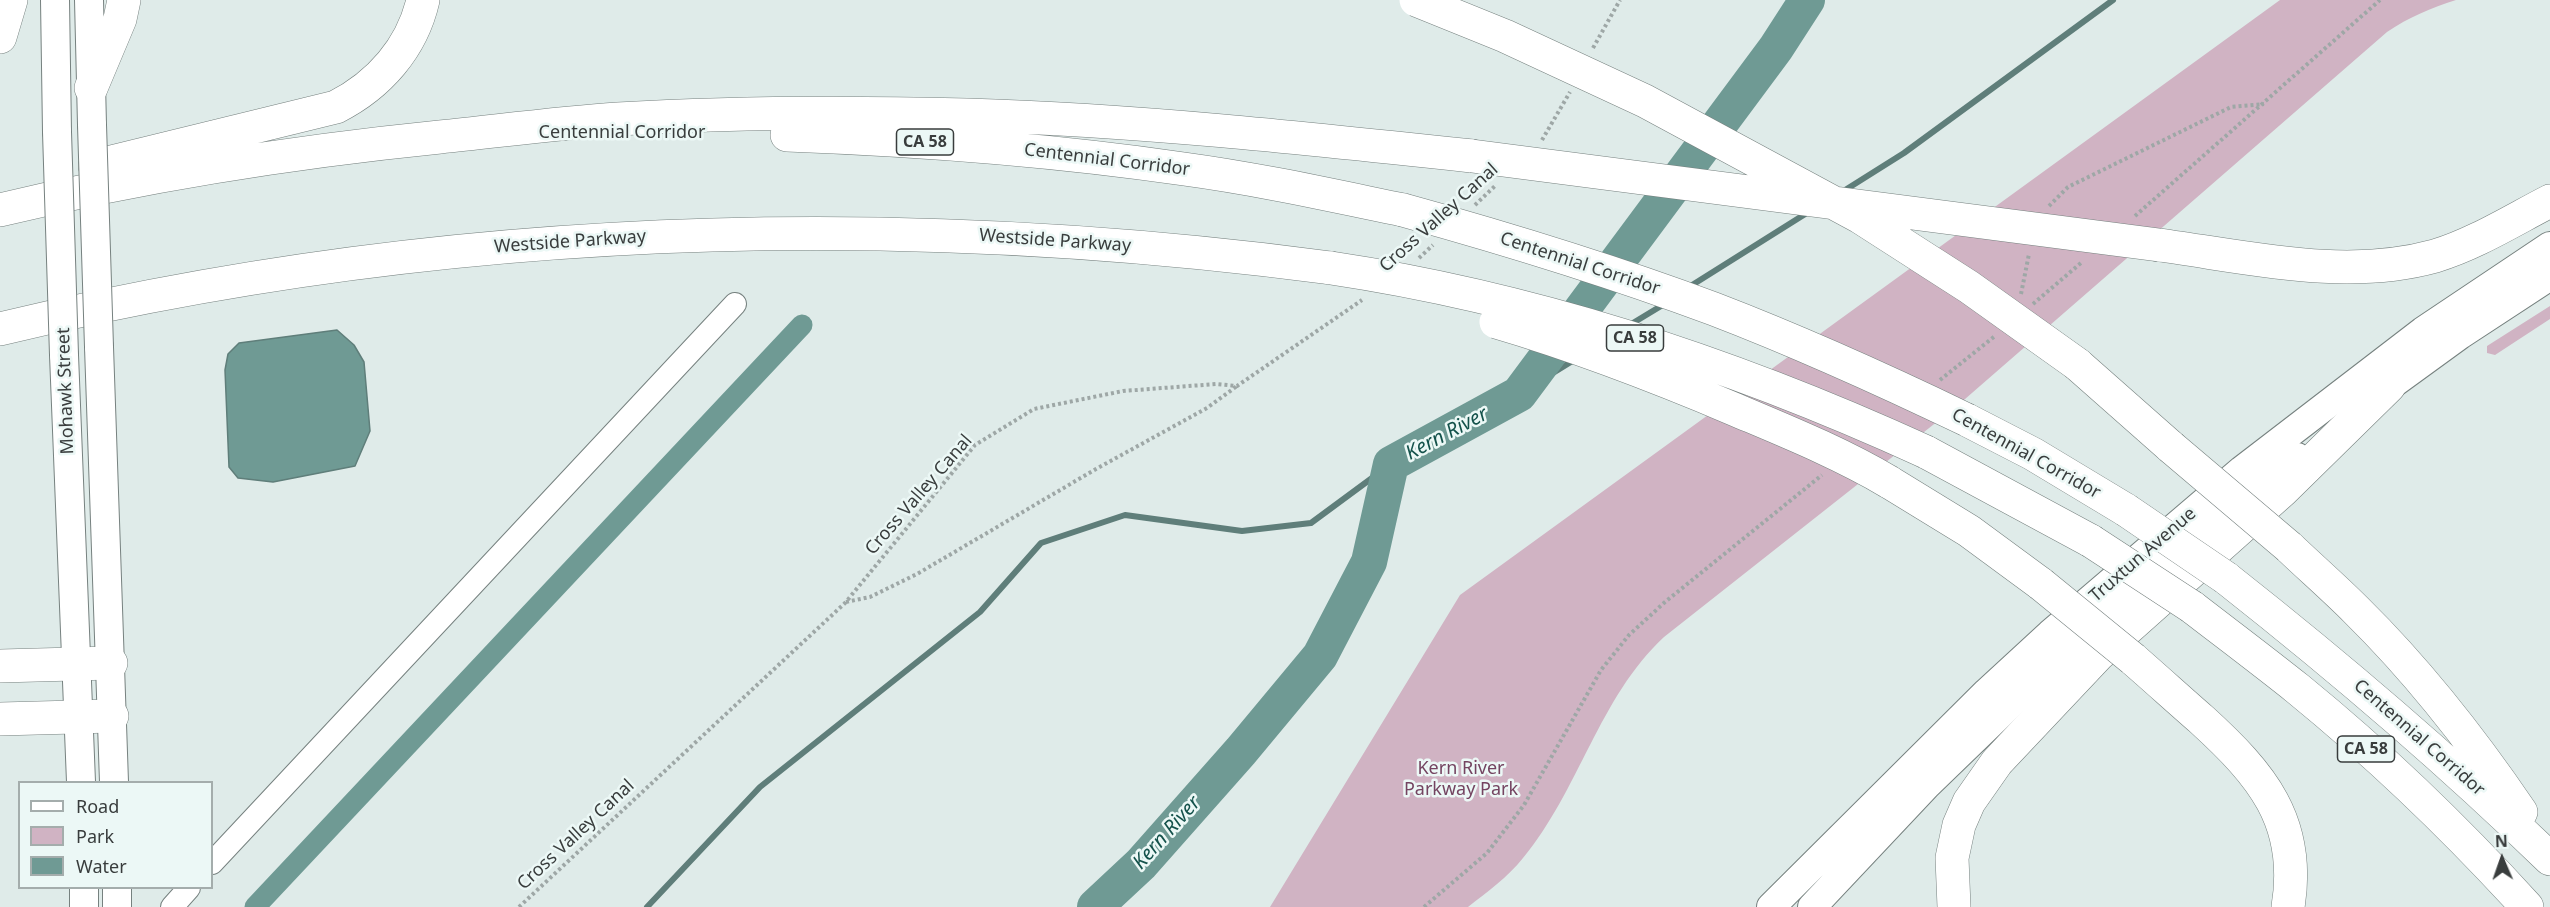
<!DOCTYPE html>
<html>
<head>
<meta charset="utf-8">
<style>
  body { margin:0 }
  #map { position:relative; width:2550px; height:907px; overflow:hidden; background:#dfebe9; font-family:"Noto Sans",sans-serif }
  canvas { display:block }
  .legend { position:absolute; left:18px; top:781px; width:195px; height:108px; box-sizing:border-box; background:#ecf8f6; border:2px solid #a4adac; margin:0; padding:8px 10px; list-style:none; font-size:18px; color:#393d3d }
  .legend li { display:flex; align-items:center; gap:12px; height:30px }
  .legend b { width:30px; border:2px solid #a4adac }
  .north { position:absolute; left:2472px; top:829px; width:60px; height:60px; -webkit-text-stroke:4px #ecf8f6; paint-order:stroke; rotate:358deg; font-size:16px; font-weight:700; line-height:24px; text-align:center; color:#393d3d }
  .north::after { content:''; display:block; margin:auto; width:21px; height:27px; background:#393d3d; clip-path:polygon(50% 0,100% 100%,50% 72%,0 100%) }
</style>
</head>
<body>
<div id="map">
<canvas width="2550" height="907"></canvas>
<ul class="legend">
<li><b style="height:8px;background:#fff"></b>Road</li>
<li><b style="height:16px;background:#d0b3c3"></b>Park</li>
<li><b style="height:16px;background:#6f9a94"></b>Water</li>
</ul>
<div class="north">N</div>
</div>
<script>
const context = document.querySelector('canvas').getContext('2d');
context.lineJoin = 'round';
function fill(path, color) { context.fillStyle = color; context.fill(path, 'evenodd'); }
function strokePath(path, color, width, dash) { context.strokeStyle = color; context.lineWidth = width; context.lineCap = dash ? 'butt' : 'round'; context.setLineDash(dash || []); context.stroke(path); }
function write(font, color, halo, rows, align = 'center') {
  context.font = font + ' "Noto Sans",sans-serif'; context.lineWidth = 5; context.setLineDash([]); context.textBaseline = 'middle'; context.strokeStyle = halo; context.fillStyle = color; for (const [text, x, y, turn = 0] of rows) {
    context.save(); context.translate(x, y); context.rotate((+turn || 0) * Math.PI / 180); context.textAlign = isNaN(turn) ? turn : align; if (halo) context.strokeText(text, 0, 0); context.fillText(text, 0, 0); context.restore();
  }
}
fill(new Path2D(`
  M2280 0H2456C2431 8 2409 17 2387 32L1957 406 1664 637C1599 697 1579 791 1523 858 1508 877 1487 892 1468 907H1270L1460 595Z
  M2550 306V319L2495 355 2487 353V346Z`), '#d0b3c3');
const water = new Path2D(`
  M337 330 354 345 364 362 370 431 355 466 273 482 238 478 229 467 225 370 228 354 239 343Z`);
fill(water, '#6f9a94');
strokePath(water, '#5f7e7a', 1.5);
strokePath(new Path2D(`
  M1842 192 1904 153 2113 0
  M1689 287 1810 211
  M1628 326 1666 303
  M1519 394 1574 360
  M647 907 760 787 980 612 1041 543 1125 515 1242 531 1311 523 1391 464`), '#5f7e7a', 6);
strokePath(new Path2D(`
  M255 907 802 325`), '#6f9a94', 21);
strokePath(new Path2D(`
  M1095 907 1141 864 1241 751 1320 656 1369 562 1391 464 1519 394 1776 48 1807 0`), '#6f9a94', 36);
const minor = new Path2D(`
  M212 863 735 304
  M172 907 189 888`);
const major = new Path2D(`
  M55 0 57 132
  M89 0 92 125
  M99 347 114 782
  M64 355 81 782
  M2372 399 2460 335 2550 276
  M84 888V907
  M117 888V907
  M1771 907 1987 692 2050 634 2242 470 2423 331 2550 246
  M1812 907 1927 785 2074 643 2297 457`);
const highway = new Path2D(`
  M0 37 11 0
  M91 88 120 19 124 0
  M787 135C920 140 1053 150 1184 169 1258 179 1330 195 1403 210
  M95 166 336 107C379 85 412 48 423 0
  M0 210C145 175 291 152 440 137 499 131 558 123 618 119 734 112 851 112 967 115 1136 120 1304 138 1472 156
  M2159 245C2249 257 2345 281 2435 256 2475 244 2513 220 2550 201
  M0 329C440 223 883 209 1331 268
  M2077 364 2171 447
  M1967 420 2033 454 2126 510
  M1926 452 2091 541
  M1889 482 1969 531 2041 584
  M2289 547C2311 568 2334 588 2356 610 2418 671 2472 740 2521 812
  M2226 578C2339 667 2447 759 2550 859
  M2192 607C2227 634 2263 661 2298 689 2379 755 2456 829 2527 907
  M2133 659C2156 679 2179 700 2202 720 2261 774 2302 821 2288 907
  M0 666 111 663
  M0 719 112 716
  M1954 907 1952 858 1959 825 1969 802 1997 762 2098 655 2282 491 2389 386`);
strokePath(minor, '#76817f', 24);
strokePath(major, '#76817f', 30);
strokePath(highway, '#76817f', 34);
strokePath(new Path2D(`
  M1593 48 1620 0
  M1542 140 1570 92
  M1475 205 1496 185
  M2049 206 2068 187 2231 107 2264 104
  M2135 216 2380 0
  M1419 258 1433 245
  M2021 294 2029 254
  M2033 304 2082 262
  M1940 380 1995 336
  M846 602 870 597 917 574 1096 469 1207 408 1237 386
  M519 907 845 603 975 445 1034 409 1123 391 1216 384 1237 386 1362 300
  M1424 907 1487 853 1524 805 1601 670 1629 635 1665 602 1822 475`), '#9ea7a6', 4, [3, 3]);
strokePath(minor, '#fff', 22);
strokePath(major, '#fff', 28);
strokePath(highway, '#fff', 33);
const majorBridge = new Path2D(`
  M92 125 99 347
  M57 132 64 355`);
const highwayBridge = new Path2D(`
  M1416 0 1505 36 1645 101 1860 217 1969 287 2077 364
  M1472 156 2159 245
  M1403 210C1508 239 1612 271 1714 309 1800 342 1884 380 1967 420
  M1331 268C1538 299 1736 365 1926 452
  M1496 322C1578 346 1658 377 1736 410 1788 432 1840 453 1889 482
  M2171 447 2289 547
  M2126 510 2226 578
  M2091 541 2192 607
  M2041 584 2133 659`);
strokePath(majorBridge, '#76817f', 30, []);
strokePath(highwayBridge, '#76817f', 34, []);
strokePath(majorBridge, '#fff', 28);
strokePath(highwayBridge, '#fff', 33);
for (const [x, y, w] of [
  [925,142,57],
  [1635,338,57],
  [2366,749,57]
]) { const box = new Path2D(); box.roundRect(x - w / 2, y - 13, w, 26, 4.5); context.fillStyle = '#ecf8f6'; context.fill(box); strokePath(box, '#393d3d', 1.5); }
write('bold 16px', '#393d3d', null, [
  ["CA 58",925,142],
  ["CA 58",1635,338],
  ["CA 58",2366,749]
]);
write('18px', '#393d3d', '#ecf8f6', [
  ["Centennial Corridor",622,133],
  ["Centennial Corridor",1107,160,7],
  ["Cross Valley Canal",1439,218,-42],
  ["Westside Parkway",1055,241,4],
  ["Westside Parkway",570,242,-4],
  ["Centennial Corridor",1580,264,18],
  ["Mohawk Street",66,391,-92],
  ["Centennial Corridor",2026,454,29],
  ["Cross Valley Canal",919,495,-49],
  ["Truxtun Avenue",2143,555,-41],
  ["Centennial Corridor",2419,738,41],
  ["Cross Valley Canal",576,835,-43]
]);
write('18px', '#744461', '#ecf8f6', [
  ["Kern River",1461,769],
  ["Parkway Park",1461,790]
]);
write('italic 20px', '#14524b', '#ecf8f6', [
  ["Kern River",1447,434,-28],
  ["Kern River",1167,833,-48]
]);
</script>
</body>
</html>
